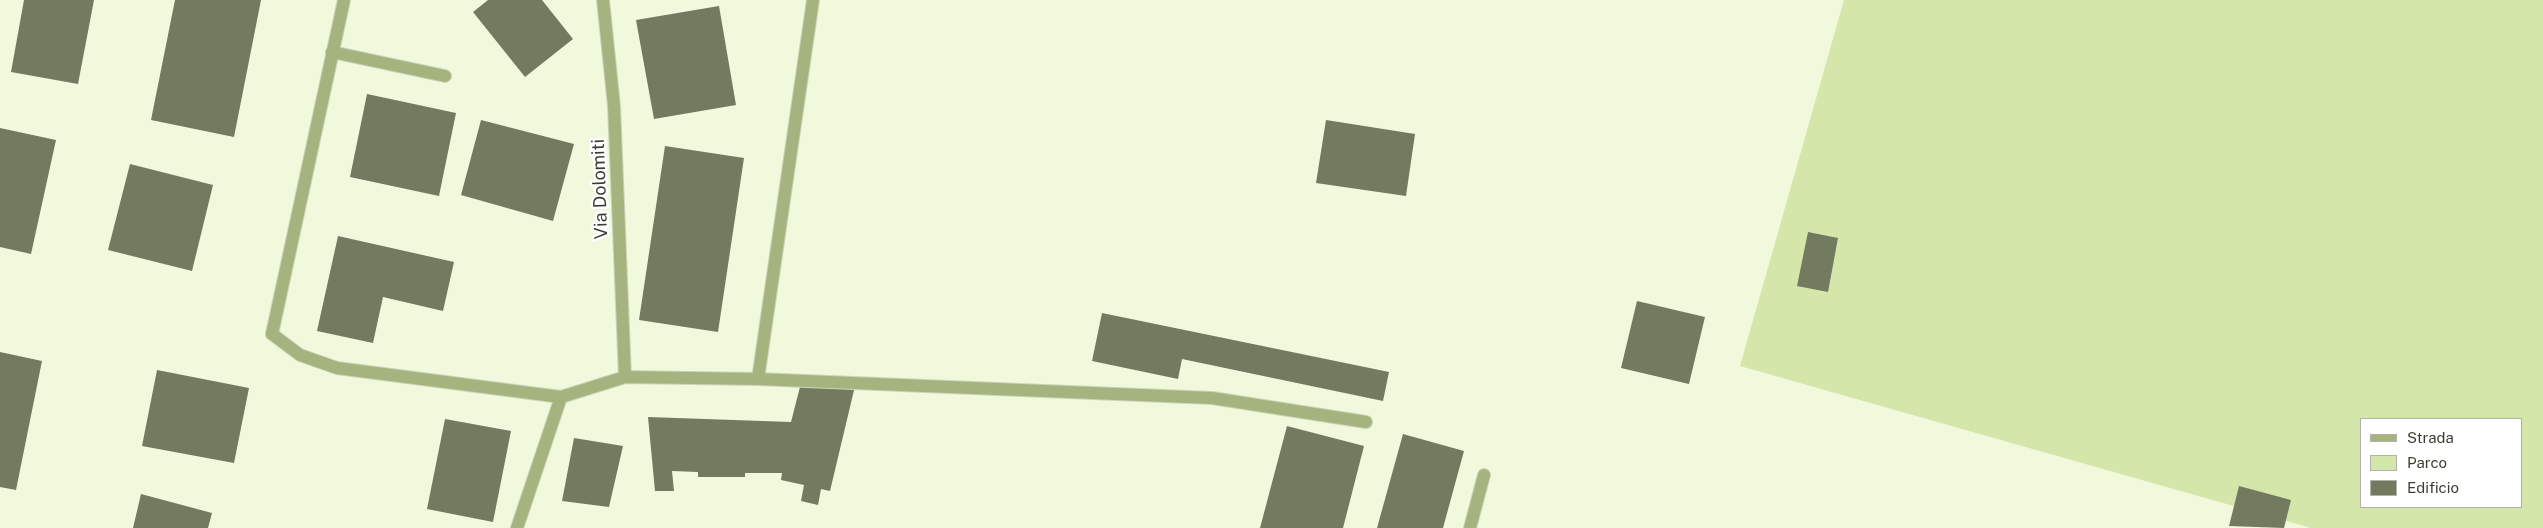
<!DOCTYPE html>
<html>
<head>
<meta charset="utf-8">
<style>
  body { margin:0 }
  #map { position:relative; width:2543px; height:528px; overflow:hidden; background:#f0f9dc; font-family:"Public Sans",sans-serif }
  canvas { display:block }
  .legend { position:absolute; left:2360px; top:418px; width:162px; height:90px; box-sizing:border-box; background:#fff; border:1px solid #b1b2ad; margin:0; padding:6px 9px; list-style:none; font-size:15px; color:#3b3e33 }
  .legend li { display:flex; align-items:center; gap:10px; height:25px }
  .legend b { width:25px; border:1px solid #b1b2ad }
</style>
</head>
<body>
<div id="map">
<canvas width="2543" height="528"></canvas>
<ul class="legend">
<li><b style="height:6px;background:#a5b47e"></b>Strada</li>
<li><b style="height:14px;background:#d5e6ab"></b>Parco</li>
<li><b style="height:14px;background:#727a60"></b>Edificio</li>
</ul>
</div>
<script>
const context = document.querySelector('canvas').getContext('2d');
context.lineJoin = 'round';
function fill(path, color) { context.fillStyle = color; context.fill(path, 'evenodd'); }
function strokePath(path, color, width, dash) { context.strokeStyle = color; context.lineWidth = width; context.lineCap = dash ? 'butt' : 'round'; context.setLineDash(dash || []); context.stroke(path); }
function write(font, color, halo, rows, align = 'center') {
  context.font = font + ' "Public Sans",sans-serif'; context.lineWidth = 5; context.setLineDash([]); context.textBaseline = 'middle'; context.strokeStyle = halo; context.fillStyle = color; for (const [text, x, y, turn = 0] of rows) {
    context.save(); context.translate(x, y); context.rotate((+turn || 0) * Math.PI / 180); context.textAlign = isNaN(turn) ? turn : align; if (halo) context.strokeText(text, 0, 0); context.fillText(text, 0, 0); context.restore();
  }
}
fill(new Path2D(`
  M1844 0H2543V528H2311L1740 366ZM2362 419H2522V507H2362Z`), '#d5e6ab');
fill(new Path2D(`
  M24 0H94L78 84 11 72Z
  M175 0H261L234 137 151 120Z
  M488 0H542L573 39 525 77 473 12Z
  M719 6 736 105 654 119 636 20Z
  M367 94 456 113 439 196 350 177Z
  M481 120 574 144 553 221 461 195Z
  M1326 120 1415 134 1406 196 1316 183Z
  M0 128 56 140 31 254 0 247Z
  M665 146 744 158 718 332 639 320Z
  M130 164 213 185 192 271 108 250Z
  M1808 232 1838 238 1828 292 1797 286Z
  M338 236 454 262 443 311 383 297 373 343 317 331Z
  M1637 301 1705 317 1689 384 1621 368Z
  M1102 313 1389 372 1383 401 1182 359 1178 379 1092 361Z
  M0 352 42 361 16 490 0 487Z
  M157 370 249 388 234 463 142 446Z
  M801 383 855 386 830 491 821 489 818 505 801 501 804 485 781 480 782 473H745V477H698V472L672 471 674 491H655L648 417 791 422Z
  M445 419 511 431 493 522 427 509Z
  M1287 426 1364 446 1343 528H1260Z
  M1403 434 1464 451 1443 528H1377Z
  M574 438 623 446 609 507 562 501Z
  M2239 486 2291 500 2284 528 2229 526Z
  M141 494 212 513 208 528H133Z`), '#727a60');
const service = new Path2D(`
  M332 52 445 76
  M272 334 300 355 337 368 561 397 625 377 758 379 1212 398 1366 422
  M758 379 813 0
  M517 528 561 397`);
const minor = new Path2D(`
  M603 0 614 106 625 377
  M272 334 344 0
  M1470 528 1484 475`);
strokePath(service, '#ccd4ba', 14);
strokePath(minor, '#ccd4ba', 14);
strokePath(service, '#a5b47e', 12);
strokePath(minor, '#a5b47e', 12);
write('18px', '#3b3e33', '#fff', [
  ["Via Dolomiti",600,189,-92]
]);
</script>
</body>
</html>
